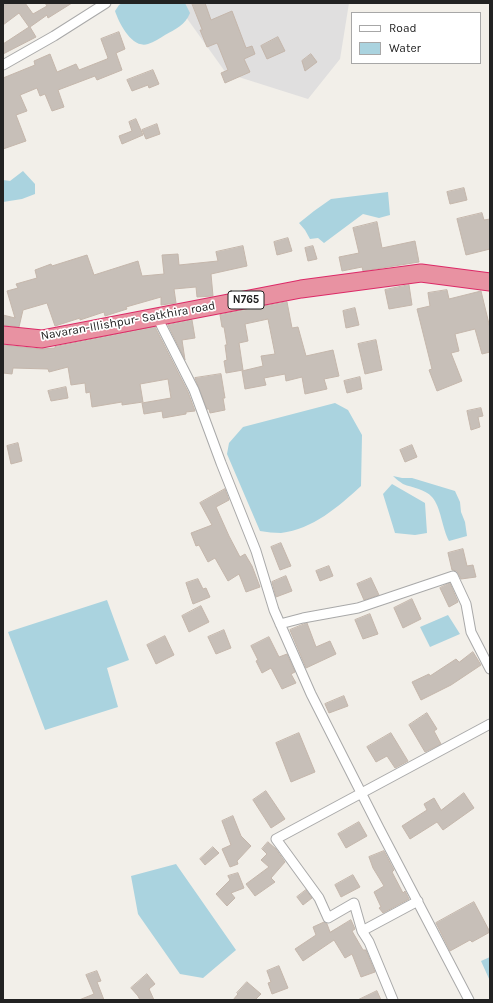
<!DOCTYPE html>
<html>
<head>
<meta charset="utf-8">
<style>
  body { margin:0 }
  #map { position:relative; width:493px; height:1003px; overflow:hidden; background:#f2efe9; font-family:Karla,sans-serif }
  canvas { display:block }
  .frame { position:absolute; inset:0; border:4px solid #222; pointer-events:none }
  .legend { position:absolute; left:351px; top:12px; width:130px; height:52px; box-sizing:border-box; background:#fff; border:1px solid #a7a7a7; margin:0; padding:5px 7px; list-style:none; font-size:12px; color:#222 }
  .legend li { display:flex; align-items:center; gap:8px; height:20px }
  .legend b { width:20px; border:1px solid #a7a7a7 }
</style>
</head>
<body>
<div id="map">
<canvas width="493" height="1003"></canvas>
<div class="frame"></div>
<ul class="legend">
<li><b style="height:5px;background:#fff"></b>Road</li>
<li><b style="height:11px;background:#aad3df"></b>Water</li>
</ul>
</div>
<script>
const context = document.querySelector('canvas').getContext('2d');
context.lineJoin = 'round';
function fill(path, color) { context.fillStyle = color; context.fill(path, 'evenodd'); }
function strokePath(path, color, width, dash) { context.strokeStyle = color; context.lineWidth = width; context.lineCap = dash ? 'butt' : 'round'; context.setLineDash(dash || []); context.stroke(path); }
function write(font, color, halo, rows, align = 'center') {
  context.font = font + ' Karla,sans-serif'; context.lineWidth = 3.5; context.setLineDash([]); context.textBaseline = 'middle'; context.strokeStyle = halo; context.fillStyle = color; for (const [text, x, y, turn = 0] of rows) {
    context.save(); context.translate(x, y); context.rotate((+turn || 0) * Math.PI / 180); context.textAlign = isNaN(turn) ? turn : align; if (halo) context.strokeText(text, 0, 0); context.fillText(text, 0, 0); context.restore();
  }
}
fill(new Path2D(`
  M176 3H349L340 59 308 99 226 73Z`), '#e0dfdf');
fill(new Path2D(`
  M122 3H185L190 13C185 25 176 29 165 35 160 38 154 42 148 44 132 49 119 23 115 11L119 5Z
  M23 171 35 184V194L22 199 3 202V180L10 181Z
  M388 192 390 215 379 218 363 214 324 243 318 238 310 239 305 230 299 223 314 211 331 199Z
  M335 403 348 410 362 435 361 486C338 507 313 529 281 533 274 533 267 532 260 531L227 454 229 443 243 427Z
  M393 476 402 478H412L455 491 460 502 461 512 465 522 467 536 449 541C442 528 441 507 432 497 425 489 413 488 403 484 400 482 396 479 393 476Z
  M392 484 425 503 427 533 415 535 395 533 383 494Z
  M107 600 129 660 107 668 118 707 45 730 8 632Z
  M448 615 460 634 430 647 420 627Z
  M176 864 236 950 203 978 180 974 138 914 131 876Z
  M490 957V981L481 961Z`), '#aad3df');
const building = new Path2D(`
  M3 3H25L33 14 47 6 45 3H72L48 18 47 15 30 27 36 37 3 54V44L29 27 19 13 3 25Z
  M192 3H205L211 20 232 11 246 48 252 46 255 54 244 59 250 72 225 83 221 73 228 70 218 45 217 43 207 47 200 30H202Z
  M119 32 125 49 116 53 122 70 97 80 95 76 58 90 64 107 52 111 45 94 40 96 37 88 20 95 27 111 16 115 26 141 3 149V78L35 65 34 61 50 54 57 72 76 64 79 70 107 59 108 58 101 39Z
  M278 37 285 51 267 59 261 46Z
  M311 54 317 62 305 71 302 61Z
  M153 70 159 84 149 88 148 85 132 91 127 80Z
  M136 119 143 135 122 144 119 136 132 131 129 122Z
  M157 124 160 134 146 139 142 130Z
  M464 188 467 200 450 204 447 192Z
  M482 213 484 220 490 219V249L466 255 457 219Z
  M377 222 382 248 415 241 419 262 363 271 362 267 342 271 339 257 359 253 353 228Z
  M288 238 292 251 277 255 274 242Z
  M243 246 247 266 211 274 213 296 197 297 196 287 174 289 176 303 161 305V297L126 307 127 309 105 316 104 312 80 320V318L55 326 47 303 23 310 19 327 3 325V315L15 318 7 291 18 288 16 284 37 278 35 270 51 264 52 266 87 255 94 275 138 261 142 276 164 274 162 255 178 254 179 265 218 261 216 252Z
  M313 246 317 259 308 261 305 248Z
  M409 285 412 305 389 309 385 290Z
  M447 290 449 299 481 291 490 328V352L482 354 475 329 455 334 459 351 451 353 462 381 437 391 429 370 432 369 417 309 430 306 428 293Z
  M287 302 292 328 298 327 306 356 333 350 339 376 324 379 327 389 305 394 302 377 286 381 285 374 264 378 266 385 245 389 242 371 263 366 261 356 275 354 268 319 245 324 248 341 239 343 243 370 226 373 224 361 227 360 225 345H227L224 327H222L220 315Z
  M355 308 359 325 346 328 343 311Z
  M192 320 195 338 182 340 185 360 168 325Z
  M155 327 188 392 195 411 186 412V414L163 418 162 411 144 414 142 403 171 398 168 379 140 384 143 402 122 405V402L92 407 90 392 86 393 85 383 71 385 68 367 49 372 48 369 13 368 12 374 3 373V345L41 349 55 348V347Z
  M376 340 382 370 365 374 358 344Z
  M221 374 225 398H223L225 410 210 413 209 409H207L195 378Z
  M360 377 362 389 347 393 344 381Z
  M66 387 68 398 51 401 48 391Z
  M481 408 483 416 478 417 480 427 471 430 467 411Z
  M18 443 22 461 11 464 7 446Z
  M412 445 417 457 405 462 400 450Z
  M225 489 229 500 216 507 229 536 240 557 245 554 252 566 260 587 246 592 239 574 228 581 215 558 208 562 199 545 196 546 191 533 212 525 200 503Z
  M281 543 291 566 280 570 271 547Z
  M463 549 467 566 473 565 476 577 461 579 457 571 452 570 448 553Z
  M329 566 333 576 320 581 316 571Z
  M286 576 292 591 276 597 272 582Z
  M371 578 379 595 364 600 357 584Z
  M198 579 203 589 206 588 210 597 193 604 186 583Z
  M450 583 458 602 449 607 440 588Z
  M412 599 421 619 403 628 394 608Z
  M201 606 209 622 189 632 182 616Z
  M370 614 378 634 363 639 355 620Z
  M307 623 316 647 330 641 336 654 306 668 290 630Z
  M224 630 231 648 216 654 208 637Z
  M165 636 174 655 156 664 147 645Z
  M269 637 279 657 287 654 295 672 291 674 296 683 282 689 271 668 262 673 256 661 258 660 251 646Z
  M473 652 481 665 451 685 421 700 412 682 429 674 430 676 456 659 459 662Z
  M344 696 348 706 329 713 325 704Z
  M427 713 437 729 434 731 441 744 425 752 409 725Z
  M299 733 315 772 291 782 276 743Z
  M391 733 408 761 395 768 387 756 376 762 367 747Z
  M266 791 285 819 271 828 253 800Z
  M464 793 474 808 443 830 437 822 410 839 402 826 427 810 424 804 434 798 441 810Z
  M233 816 241 836 251 846 237 861 238 864 230 867 222 849 231 845 222 821Z
  M359 822 367 836 346 848 338 834Z
  M268 842 276 849 285 862 271 878 275 882 255 896 246 884 269 867 261 860 267 854 262 849Z
  M213 847 219 853 205 865 200 859Z
  M384 851 394 870 392 872 403 893 405 891 409 899 383 913 379 908 381 907 374 892 384 886 373 868 369 857Z
  M238 873 244 888 231 893 235 898 227 906 216 894 230 880 228 876Z
  M353 875 360 887 341 897 335 885Z
  M306 890 312 898 303 905 297 897Z
  M474 902 490 932 472 942 470 940 450 951 436 923Z
  M351 920 355 929 352 931 363 950H366L375 972 361 977 352 954 345 958 334 940 303 961 295 949 316 935 313 927 324 922 327 924 330 932Z
  M279 966 288 988 272 994 268 983 271 982 267 971Z
  M97 971 101 981 97 982 104 1000H79L94 994 86 975Z
  M147 974 155 984 149 989 154 1000H140L138 996 131 988Z
  M247 982 261 994 255 1000H233L238 994 237 993Z
  M377 991 381 1000H358Z`);
fill(building, '#c7bfb8');
strokePath(building, '#c4b6ab', 1);
const street = new Path2D(`
  M3 65 54 36 106 3
  M157 317 194 390 221 463 256 551 274 610 311 694 379 828 469 1000
  M280 624 303 618 358 608 453 576 466 604 471 632 490 669
  M362 931 354 903 328 918 319 898 276 839 490 724
  M393 1000 369 942 362 931 418 901`);
const highway = new Path2D(`
  M3 335 42 339 301 289 421 273 490 282`);
strokePath(street, '#a9a9a9', 11);
strokePath(highway, '#dc2a67', 19);
strokePath(street, '#fff', 9);
strokePath(highway, '#e892a2', 17);
for (const [x, y, w] of [
  [246,300,36]
]) { const box = new Path2D(); box.roundRect(x - w / 2, y - 9, w, 18, 3); context.fillStyle = '#fff'; context.fill(box); strokePath(box, '#222', 1); }
write('bold 11px', '#222', null, [
  ["N765",246,300]
]);
write('12px', '#222', '#fff', [
  ["Navaran-Illishpur- Satkhira road",128,321,-10]
]);
</script>
</body>
</html>
